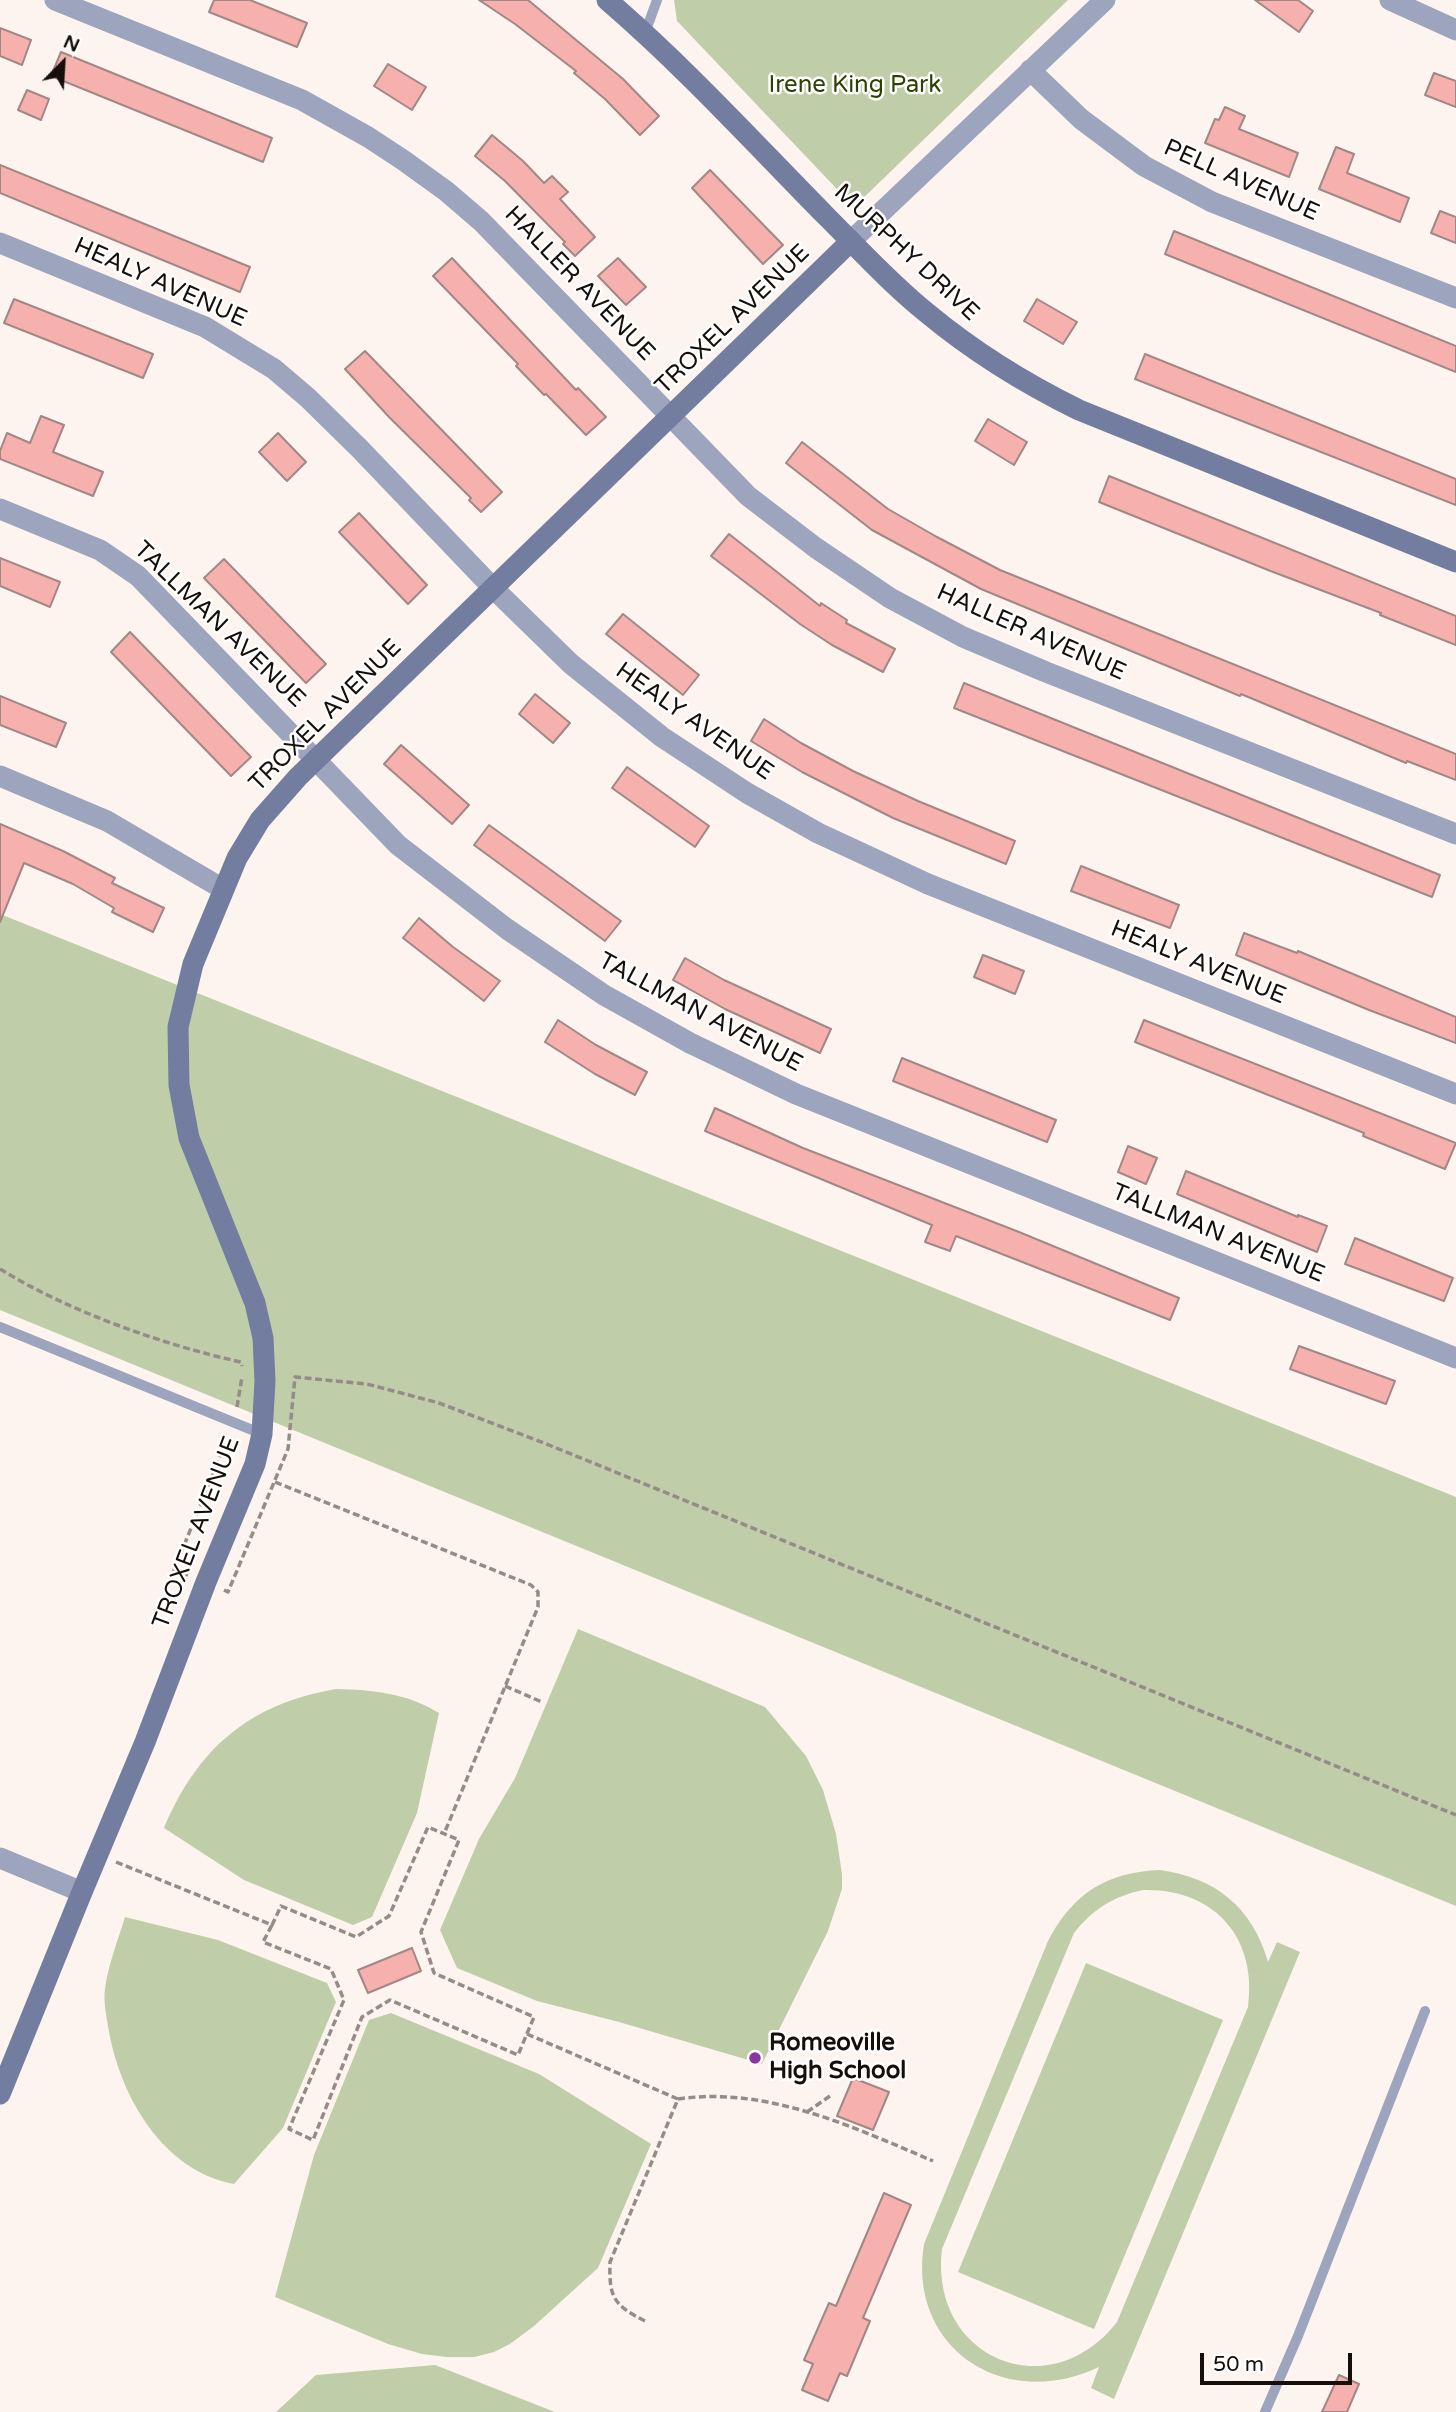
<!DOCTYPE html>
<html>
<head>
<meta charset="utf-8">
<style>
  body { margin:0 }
  #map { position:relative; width:1456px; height:2412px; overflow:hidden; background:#fef4ef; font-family:"Varela Round",sans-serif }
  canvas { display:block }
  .north { position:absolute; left:28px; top:28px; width:70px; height:70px; -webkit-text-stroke:5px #fff; paint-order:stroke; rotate:24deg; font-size:19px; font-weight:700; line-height:28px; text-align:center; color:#160e0a }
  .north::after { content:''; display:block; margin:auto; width:24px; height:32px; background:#160e0a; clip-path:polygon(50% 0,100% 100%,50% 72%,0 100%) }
  .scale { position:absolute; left:1200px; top:2353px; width:152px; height:32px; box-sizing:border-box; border:4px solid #160e0a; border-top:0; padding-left:9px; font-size:21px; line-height:24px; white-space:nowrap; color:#160e0a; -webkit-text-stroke:5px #fff; paint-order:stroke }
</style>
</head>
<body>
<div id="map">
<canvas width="1456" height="2412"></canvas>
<div class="north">N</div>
<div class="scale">50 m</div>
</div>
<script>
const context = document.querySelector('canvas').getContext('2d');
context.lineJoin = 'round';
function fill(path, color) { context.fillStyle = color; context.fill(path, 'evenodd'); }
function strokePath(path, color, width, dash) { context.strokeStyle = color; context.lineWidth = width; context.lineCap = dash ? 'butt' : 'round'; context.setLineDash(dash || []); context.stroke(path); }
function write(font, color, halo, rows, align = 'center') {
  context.font = font + ' "Varela Round",sans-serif'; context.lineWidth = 5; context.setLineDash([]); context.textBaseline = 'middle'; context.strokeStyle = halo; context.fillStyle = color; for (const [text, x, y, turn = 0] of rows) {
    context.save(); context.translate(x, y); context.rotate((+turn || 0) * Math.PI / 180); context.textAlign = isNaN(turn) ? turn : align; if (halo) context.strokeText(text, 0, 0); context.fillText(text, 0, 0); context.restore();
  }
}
fill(new Path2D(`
  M674 0H1068L854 207 677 21Z
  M0 914 1456 1497V1906L0 1310Z
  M578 1629 765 1707 806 1756 823 1790 836 1834 842 1874V1889L828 1931 762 2064 619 2022 537 2001 457 1968 440 1930 479 1839 515 1778Z
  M336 1689C373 1690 407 1693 439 1713L417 1813 372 1917 353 1925 244 1880 164 1828C198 1748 249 1704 336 1689Z
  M1160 1870C1216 1878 1252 1907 1268 1962L1277 1942 1300 1952 1114 2399 1091 2388 1099 2367C1005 2412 907 2349 924 2244L1048 1941C1073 1893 1107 1872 1160 1870ZM1143 1890C1214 1888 1258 1938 1248 2007L1117 2322C1049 2409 929 2358 942 2249L1074 1933C1093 1909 1114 1896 1143 1890Z
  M125 1917 218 1940 327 1983 336 2002 283 2128 234 2184C163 2171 121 2097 109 2032 107 2019 103 2003 105 1989 108 1965 118 1940 125 1917Z
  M1086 1963 1223 2020 1094 2329 958 2272Z
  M391 2013 539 2074 651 2144 598 2268 534 2326 510 2344 494 2352 474 2357H447L422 2354 388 2344 275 2297 314 2155 369 2020Z
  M435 2365 555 2412H276L316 2375Z`), '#bfcea9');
const building = new Path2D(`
  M214 0H250L307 23 297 47 209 12Z
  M479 0H528L623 79 659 116 640 135 605 99 574 73 576 71 515 24Z
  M1255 0H1298L1313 11 1299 32Z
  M0 28 31 40 22 65 0 56Z
  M61 52 272 138 263 162 51 76Z
  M388 64 426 87 412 110 374 86Z
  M1434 73 1456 81V107L1425 95Z
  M27 90 49 99 41 120 18 110Z
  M1225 107 1245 116 1239 129 1298 153 1289 177 1205 143 1215 119 1219 120Z
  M492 135 523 161 544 183 552 176 568 192 560 199 595 237 575 256 563 244 565 242 505 181 475 156Z
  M1336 147 1354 154 1347 173 1409 198 1400 222 1319 189Z
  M0 165 250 267 240 292 0 193Z
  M710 170 783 245 763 264 692 188Z
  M1440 211 1456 217V243L1431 233Z
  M1174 231 1456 346V372L1165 254Z
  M452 258 576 390 578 388 606 417 586 435 546 394 544 395 516 366 518 364 433 276Z
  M618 258 646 287 626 305 598 276Z
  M14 299 153 354 143 378 4 323Z
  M1037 299 1077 322 1063 344 1024 321Z
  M365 351 502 492 481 512 469 500 471 498 389 417 345 369Z
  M1145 354 1456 479V505L1135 379Z
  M41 416 64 425 53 452 103 472 93 496 0 459V451L7 433 30 443Z
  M988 419 1027 442 1014 465 975 441Z
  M278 433 306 462 287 481 259 452Z
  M802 442 888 509 937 537 1000 570 1456 754V780L1407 761 1406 763 1241 694 1240 696 981 589 872 530 786 463Z
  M1109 476 1456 616V645L1380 615 1381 613 1268 570 1099 502Z
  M359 513 427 585 408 604 339 532Z
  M729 534 820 606 821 603 847 620 846 623 895 649 883 672 832 645 800 624 711 556Z
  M0 558 60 582 50 607 0 586Z
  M224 559 326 664 306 683 204 578Z
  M623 614 699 675 683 695 606 634Z
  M130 632 251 757 231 776 111 652Z
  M964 683 1440 875 1432 897 954 708Z
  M535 694 570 723 553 743 519 714Z
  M0 696 66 723 56 747 0 725Z
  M764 719 801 743 853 771 918 801 1015 841 1006 864 893 818 802 772 751 741Z
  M401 745 469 805 452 824 384 764Z
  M627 767 709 826 695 847 612 788Z
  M0 824 63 851 115 878 112 883 164 908 153 932 112 912 114 908 73 884 24 863 0 922Z
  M489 825 621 921 605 941 474 845Z
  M1081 866 1179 905 1170 928 1071 891Z
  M419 918 453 947 500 981 484 1001 403 938Z
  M1244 933 1297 953 1298 951 1456 1017V1043L1369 1010 1236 955Z
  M983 955 1024 971 1015 994 974 977Z
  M685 958 724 980 831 1029 820 1053 725 1009 673 980Z
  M558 1020 596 1045 647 1072 635 1095 595 1074 545 1042Z
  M1144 1020 1456 1143 1445 1169 1363 1136 1364 1133 1135 1042Z
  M902 1058 1056 1120 1047 1142 893 1081Z
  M715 1108 803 1148 1019 1232 1179 1298 1170 1320 956 1236 950 1251 925 1242 932 1225 705 1131Z
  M1128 1146 1157 1158 1146 1184 1118 1172Z
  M1186 1171 1298 1217V1215L1327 1226 1317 1252 1177 1194Z
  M1355 1238 1453 1278 1444 1301 1345 1264Z
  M1299 1346 1395 1381 1386 1404 1290 1369Z
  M412 1948 421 1971 368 1993 358 1970Z
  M853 2078 889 2092 873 2130 837 2116Z
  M884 2193 911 2205 863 2318 870 2321 847 2376 840 2373 828 2401 802 2390 813 2364 804 2360 829 2303 836 2306Z
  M1339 2375 1359 2384 1347 2412H1322Z`);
fill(building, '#f6b1ae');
strokePath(building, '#a18785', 2);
strokePath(new Path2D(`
  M0 1269C68 1311 163 1345 241 1362L242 1366
  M237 1407 242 1377
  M275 1482 531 1585 538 1592V1607L444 1834
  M188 1575 174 1570 220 1457 225 1434
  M224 1590 228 1592 288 1449 295 1377 367 1384 439 1403 549 1445 1456 1815
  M505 1686 542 1702
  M116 1862 272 1925 281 1906 356 1937 389 1916 428 1827 459 1840 421 1932 434 1973 534 2017 518 2055 390 2000 362 2017 313 2140 289 2129 344 2000 331 1969 263 1942 272 1925
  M527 2034 678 2099 610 2262C609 2297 613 2305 645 2321
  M678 2099C767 2086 853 2127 933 2161
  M807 2112 830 2096`), '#958c87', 3.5, [7, 3.5]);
strokePath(new Path2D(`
  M645 33 657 0
  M0 1327 262 1434
  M1265 2412 1298 2336 1425 2011`), '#9da4bd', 10);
strokePath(new Path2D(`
  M55 0 302 100 368 137 403 160 446 191 481 221 748 496 816 548 890 598 963 637 1046 672 1456 834
  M1390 0 1456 30
  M1030 70 1081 119 1144 166 1212 202 1456 298
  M851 241 1105 0
  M0 243 205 327 274 369 308 398 360 449 493 588 571 664 662 737 747 793 818 833 928 884 1456 1094
  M0 509 100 550 138 576 398 845 507 929 604 995 690 1043 796 1094 1456 1358
  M0 776 107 821 223 889
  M0 1858 82 1892`), '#9da4bd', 21);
strokePath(new Path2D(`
  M607 0C685 67 755 144 827 217 859 249 891 284 927 313 974 352 1024 383 1079 410L1456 562
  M0 2094 82 1892 145 1742 206 1582 255 1464 262 1434 265 1381 263 1338 255 1303 189 1138 179 1085 178 1027 193 964 237 858 260 820 298 777 851 241`), '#727da0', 21);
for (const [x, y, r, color] of [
  [755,2058,7,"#8b35a2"]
]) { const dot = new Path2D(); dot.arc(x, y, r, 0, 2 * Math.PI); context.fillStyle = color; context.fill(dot); strokePath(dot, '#fff', 2.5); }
write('24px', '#2e4100', '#fff', [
  ["Irene King Park",855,86]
]);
write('24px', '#160e0a', '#fff', [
  ["PELL AVENUE",1241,181,24],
  ["MURPHY DRIVE",906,253,43],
  ["HEALY AVENUE",160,283,24],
  ["HALLER AVENUE",579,284,46],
  ["TROXEL AVENUE",733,320,-44],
  ["TALLMAN AVENUE",219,625,44],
  ["HALLER AVENUE",1031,633,24],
  ["TROXEL AVENUE",326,716,-45],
  ["HEALY AVENUE",694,722,35],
  ["HEALY AVENUE",1198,963,22],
  ["TALLMAN AVENUE",700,1013,28],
  ["TALLMAN AVENUE",1218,1234,22],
  ["TROXEL AVENUE",197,1533,-69]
]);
write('bold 24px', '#160e0a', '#fff', [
  ["Romeoville",769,2044],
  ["High School",769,2072]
], 'left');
</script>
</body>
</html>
